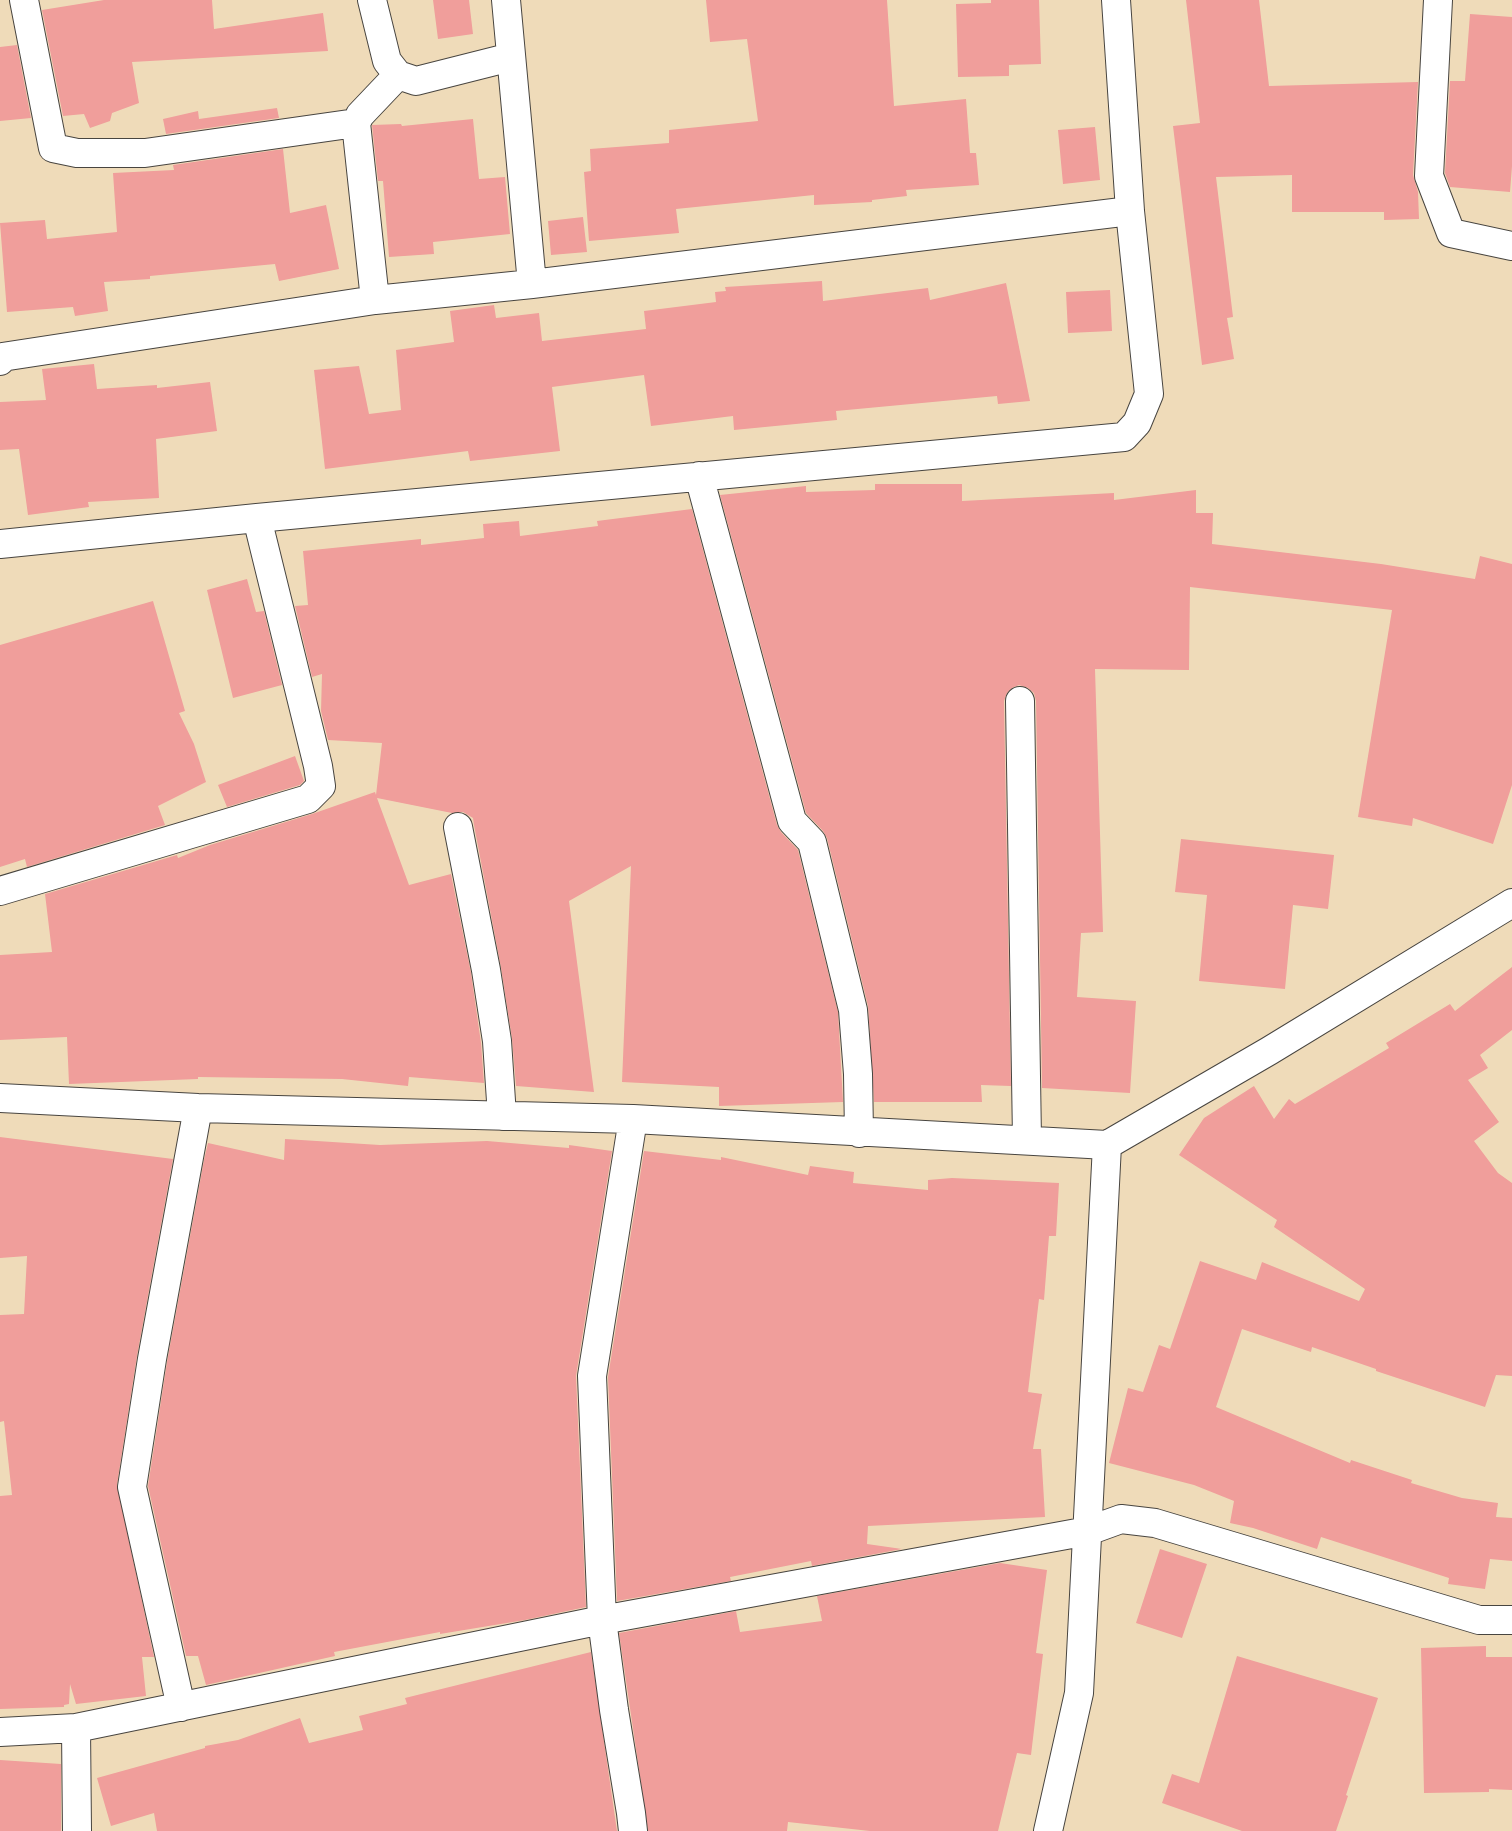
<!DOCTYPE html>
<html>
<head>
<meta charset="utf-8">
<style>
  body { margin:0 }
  canvas { display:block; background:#efdbb9 }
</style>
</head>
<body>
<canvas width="1512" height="1831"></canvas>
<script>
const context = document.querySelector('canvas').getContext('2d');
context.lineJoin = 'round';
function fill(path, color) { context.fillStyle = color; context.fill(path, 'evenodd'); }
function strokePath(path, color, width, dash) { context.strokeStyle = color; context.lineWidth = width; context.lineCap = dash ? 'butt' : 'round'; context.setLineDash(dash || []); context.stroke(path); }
fill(new Path2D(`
  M104 0H212L214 29 323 13 328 51 132 62 139 103 112 113 110 121 90 128 84 114 63 116 42 10Z
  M433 0H469L473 34 438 39Z
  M706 0H887L894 106 966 99 970 153H976L979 185 906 190 907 196 872 200V202L814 205V195L676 209 679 233 589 241 584 172 591 171 590 149 669 143V130L758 121 747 39 710 42Z
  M991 0H1039L1041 64 1009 65V76L958 77 956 4 991 3Z
  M1186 0H1259L1269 86 1418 82 1413 175 1418 192 1419 219 1384 220V212H1292V175L1216 177 1233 317 1227 318 1234 359 1202 365 1173 126 1200 123Z
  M1470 14 1512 17V166L1510 192 1450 187 1445 173 1450 81H1465Z
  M17 45 31 118 0 121V47Z
  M277 108 279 118 166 134 163 119 198 111 199 119Z
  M473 119 479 179 505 177 510 234 433 242 434 254 389 257 383 181H378L372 125 401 124 402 126Z
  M1095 127 1100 180 1063 184 1058 130Z
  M283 149 290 213 326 205 339 269 279 281 275 264 150 276V279L104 282 108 311 75 316 73 307 7 312 0 223 45 220 47 239 117 232 113 173 174 170 173 165Z
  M583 217 587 252 551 255 548 221Z
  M822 281 823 301 928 288 930 300 1006 283 1030 401 998 404 997 396 836 411 837 420 734 430 733 416 651 426 644 375 552 387 560 451 470 461 468 451 325 469 314 370 359 366 369 414 401 410 396 350 454 342 450 311 494 305 496 318 539 313 542 341 646 329 644 311 716 302 715 292 726 291 725 287Z
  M1110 290 1112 331 1068 333 1066 292Z
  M94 364 97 389 157 385V388L210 382 217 431 156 439 159 498 88 502 89 507 28 515 19 449 0 450V402L46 400 42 369Z
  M875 484H962V501L1114 493V500L1196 490V513H1213L1212 544 1381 564 1475 579 1480 556 1512 564V785L1493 844 1413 818 1412 826 1358 817 1392 610 1190 587 1189 670 1095 669 1103 932 1081 933 1077 997 1136 1001 1130 1093 1042 1088 1036 701 1034 693 1028 688 1019 685 1012 688 1007 693 1004 701 1011 1086 981 1085 982 1102H874L868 1006 827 838 823 831 806 813 720 495 806 486V492L875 490Z
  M692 509 777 825 781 832 798 850 838 1012 843 1102 719 1106V1087L622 1082 631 866 569 901 594 1092 516 1086 512 1039 501 968 474 825 473 818 463 812 452 813 377 798 409 885 451 874 471 973 481 1043 484 1083 409 1077 408 1086 342 1079 198 1077V1079L69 1084 67 1037 0 1040V955L52 952 45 894 177 855 178 858 210 845 312 814 375 792 376 795 382 743 328 740 321 711 322 674 312 677 295 606 308 605 303 551 421 539V545L484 538 483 524 519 521 520 536 598 526 597 521Z
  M247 579 256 612 264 611 282 685 233 698 207 590Z
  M153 601 185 711 179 713 194 744 206 782 158 806 165 825 27 867 25 859 0 867V645Z
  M295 756 304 781 300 785 227 807 218 785Z
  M1181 839 1334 855 1328 909 1293 905 1285 989 1199 981 1207 895 1175 892Z
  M1512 967V1030L1480 1055 1488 1068 1468 1080 1499 1122 1474 1141 1498 1173 1512 1183V1376L1496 1375 1485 1407 1376 1371V1369L1312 1347 1311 1352 1242 1329 1216 1407 1350 1463 1351 1460 1412 1480 1411 1483 1462 1498 1498 1503 1496 1517 1512 1518V1561L1490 1559 1485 1589 1448 1584 1449 1578 1321 1537 1317 1549 1253 1528 1230 1523 1234 1501 1194 1485 1109 1463 1128 1388 1143 1392 1159 1345 1170 1349 1200 1261 1256 1280 1262 1262 1359 1301 1365 1289 1274 1227 1277 1220 1179 1155 1204 1118 1254 1086 1274 1119 1289 1099 1295 1104 1389 1048 1386 1043 1450 1004 1455 1011Z
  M0 1137 173 1159 137 1356 117 1485 154 1657H142L146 1696 76 1704 70 1684 69 1704 64 1705V1707L0 1709V1496L12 1495 4 1421 0 1422V1315L24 1314 27 1256 0 1258Z
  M285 1139 380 1145 487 1141 569 1148V1145L612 1151 576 1376 586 1607 525 1620 440 1634V1632L334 1652 335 1656 206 1685 198 1656H186L148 1486 167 1362 204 1160 208 1143 284 1160Z
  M644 1151 721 1160V1157L808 1175 810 1166 854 1172 853 1183 928 1190V1180L952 1178 1059 1183 1056 1236H1049L1044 1300 1039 1299 1028 1392 1042 1394 1033 1449H1041L1045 1517 868 1526 867 1544 902 1549 812 1566 811 1561 730 1577 731 1581 617 1601 608 1377Z
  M1160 1549 1207 1564 1182 1638 1136 1623Z
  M1000 1563 1047 1570 1036 1653 1043 1654 1031 1755 1017 1753 998 1831H870L788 1822 787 1831H648L619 1633 736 1611 740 1632 822 1621 817 1596Z
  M1486 1646V1657H1512V1790L1489 1789V1792L1424 1793 1421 1648Z
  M591 1652 617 1831H157L154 1813 111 1826 97 1778 205 1748V1746L238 1740 300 1718 309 1743 363 1730 359 1716 407 1704 405 1698Z
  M1237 1656 1378 1698 1346 1795 1348 1796 1336 1831H1242L1162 1803 1172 1774 1199 1783Z
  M0 1760 61 1764V1831H0Z`), '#f09e9b');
const minor = new Path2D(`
  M24 0 53 148 77 153H145L356 123
  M372 0 387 61 398 75 416 81 511 57
  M506 0 532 284
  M1438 0 1429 176 1451 233 1512 246
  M375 300 356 123 360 115 398 75
  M0 361 2 357 375 300 532 284 1130 211
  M699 476 792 821 812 842 853 1010 858 1074 859 1133
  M0 544 257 518 1124 437 1137 423 1149 394 1130 211 1116 0
  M1020 701 1027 1139
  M458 827 486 970 497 1041 502 1116
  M0 891 308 799 321 786 318 766 257 518
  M0 1098 198 1108 633 1119 1107 1145 1269 1051 1512 903
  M181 1707 132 1487 152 1359 198 1108
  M76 1728 77 1831
  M0 1732 76 1728 602 1620 1088 1531 1121 1519 1155 1523 1479 1620H1512
  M633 1831 631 1813 614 1710 602 1620 592 1376 633 1119
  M1048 1831 1079 1693 1107 1145`);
strokePath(minor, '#484540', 30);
strokePath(minor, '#fff', 28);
</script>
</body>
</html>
